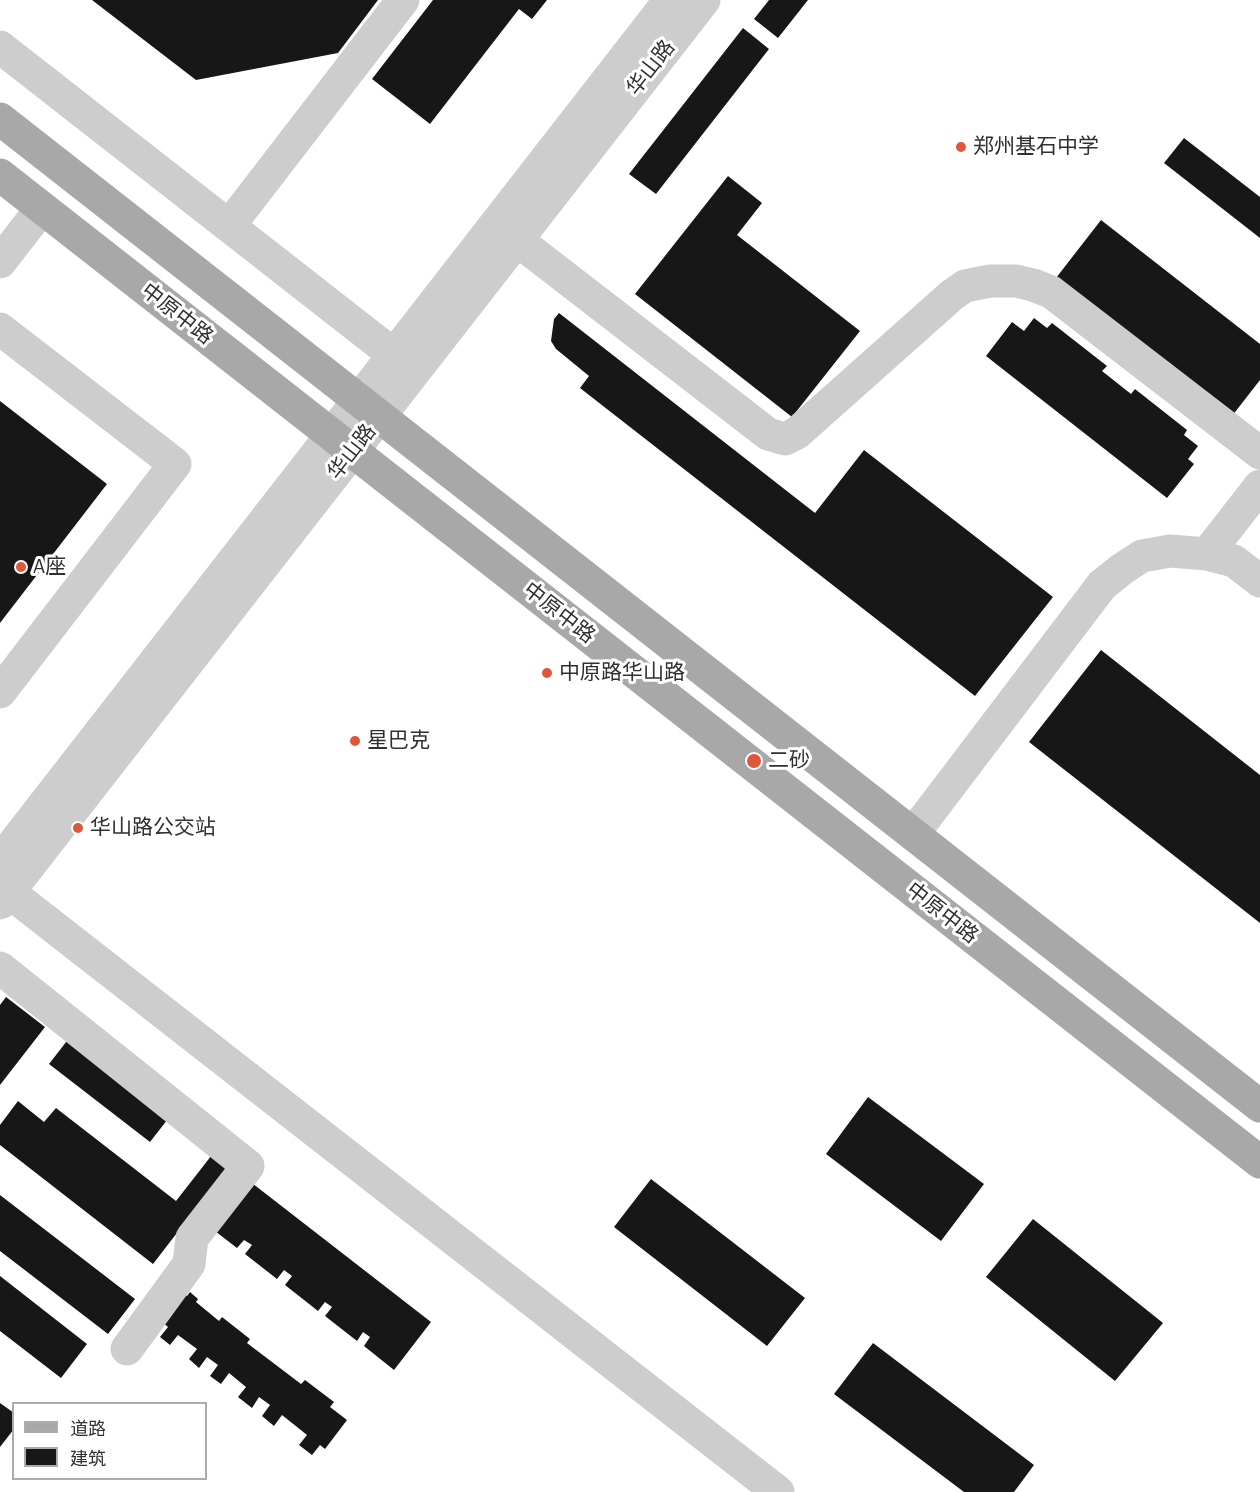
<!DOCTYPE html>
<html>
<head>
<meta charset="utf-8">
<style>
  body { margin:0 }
  #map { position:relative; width:1260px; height:1492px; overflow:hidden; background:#fff; font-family:"Alegreya Sans","Noto Sans SC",sans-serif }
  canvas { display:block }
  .legend { position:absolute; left:12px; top:1402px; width:195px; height:78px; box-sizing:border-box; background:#fff; border:2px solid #acacac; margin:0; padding:8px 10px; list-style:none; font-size:18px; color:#303030 }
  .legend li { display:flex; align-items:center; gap:12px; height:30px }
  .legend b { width:30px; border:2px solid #acacac }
</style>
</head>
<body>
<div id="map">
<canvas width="1260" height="1492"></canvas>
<ul class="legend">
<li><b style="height:8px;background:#a8a8a8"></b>道路</li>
<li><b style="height:16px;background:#171717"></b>建筑</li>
</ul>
</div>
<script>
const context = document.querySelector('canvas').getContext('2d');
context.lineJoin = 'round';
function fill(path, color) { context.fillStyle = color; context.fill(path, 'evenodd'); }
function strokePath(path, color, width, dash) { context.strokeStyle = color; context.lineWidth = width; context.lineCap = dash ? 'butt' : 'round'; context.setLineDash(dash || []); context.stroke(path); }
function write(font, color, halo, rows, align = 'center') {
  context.font = font + ' "Alegreya Sans","Noto Sans SC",sans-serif'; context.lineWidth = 6; context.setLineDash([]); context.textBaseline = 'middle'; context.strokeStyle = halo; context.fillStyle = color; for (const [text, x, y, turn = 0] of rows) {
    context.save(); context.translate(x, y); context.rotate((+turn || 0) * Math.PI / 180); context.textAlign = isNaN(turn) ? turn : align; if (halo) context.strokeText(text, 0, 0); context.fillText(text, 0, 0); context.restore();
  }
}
fill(new Path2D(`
  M92 0H378L338 53 196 80Z
  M433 0H547L532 19 519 9 430 124 372 79Z
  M769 0H808L778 38 754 19Z
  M743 28 769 49 656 194 629 174Z
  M1184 138 1260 197V238L1164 163Z
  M728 176 762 203 737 235 860 331 792 417 635 294Z
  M1101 220 1260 344V380L1232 416 1056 278Z
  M559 313 815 513 864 450 1053 597 975 696 580 388 589 376 556 349 551 341 554 319Z
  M1034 318 1047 328 1052 323 1107 366 1102 371 1131 394 1135 389 1187 430 1184 435 1198 446 1188 459 1194 464 1167 498 986 356 1012 322 1024 331Z
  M0 401 107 484 0 623Z
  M1101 650 1260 775V923L1029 742Z
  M6 997 45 1027 0 1085V1005Z
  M70 1037 171 1115 150 1142 49 1064Z
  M868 1097 984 1184 941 1241 826 1154Z
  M18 1101 44 1122 56 1108 176 1201 215 1151 231 1163 153 1264 0 1145V1125Z
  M651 1179 805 1298 767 1346 614 1227Z
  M248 1180 431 1322 394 1370 364 1346 370 1337 363 1332 357 1341 325 1316 332 1307 325 1302 318 1311 285 1285 292 1276 284 1270 277 1279 245 1254 252 1245 244 1240 237 1248 211 1228Z
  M0 1195 135 1299 108 1334 0 1251Z
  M1033 1219 1163 1323 1115 1381 986 1277Z
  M0 1276 87 1344 61 1378 0 1331Z
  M182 1292 187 1296 190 1292 198 1299 196 1302 219 1321 222 1317 250 1339 247 1343 301 1384 305 1380 334 1402 330 1407 347 1420 325 1449 320 1445 312 1455 299 1445 307 1435 282 1415 274 1426 262 1416 270 1405 259 1397 252 1408 238 1397 246 1387 229 1373 221 1384 210 1376 218 1365 207 1357 199 1368 189 1359 197 1349 178 1335 170 1345 160 1337 168 1327 160 1320Z
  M873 1343 1034 1465 1014 1492H964L834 1394Z
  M0 1403 14 1413V1429L0 1447Z`), '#171717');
strokePath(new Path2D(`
  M0 47 394 355
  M229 226 403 0
  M517 240 768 434 785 439 797 433 952 295 965 286 990 281H1016L1033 285 1051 292 1260 453
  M0 262 42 208
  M0 329 175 464 0 692
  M1207 554 1260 486
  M913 834 1102 585 1122 569 1142 556 1170 551 1207 554 1234 561 1260 581
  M0 861 670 0
  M9 892 778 1492
  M0 903 704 0
  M0 968 248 1166 192 1238 189 1264 127 1349`), '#cdcdcd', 33);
strokePath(new Path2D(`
  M0 119 1260 1106
  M0 175 1260 1162`), '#a8a8a8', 33);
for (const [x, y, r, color] of [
  [961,147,6,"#dd573b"],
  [21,567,6,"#dd573b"],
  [547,673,6,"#dd573b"],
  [355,741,6,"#dd573b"],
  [754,761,8,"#dd573b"],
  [78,828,6,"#dd573b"]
]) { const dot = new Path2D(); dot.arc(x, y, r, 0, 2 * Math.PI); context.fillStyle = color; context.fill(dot); strokePath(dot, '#fff', 2); }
write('21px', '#303030', '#fff', [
  ["华山路",651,68,-52],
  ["中原中路",177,314,38],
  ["华山路",352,452,-52],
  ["中原中路",559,613,38],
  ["中原中路",942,913,38]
]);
write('21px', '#303030', '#fff', [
  ["郑州基石中学",973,147],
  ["A座",33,567],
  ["中原路华山路",559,673],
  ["星巴克",367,741],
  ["二砂",768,761],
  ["华山路公交站",90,828]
], 'left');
</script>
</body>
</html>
